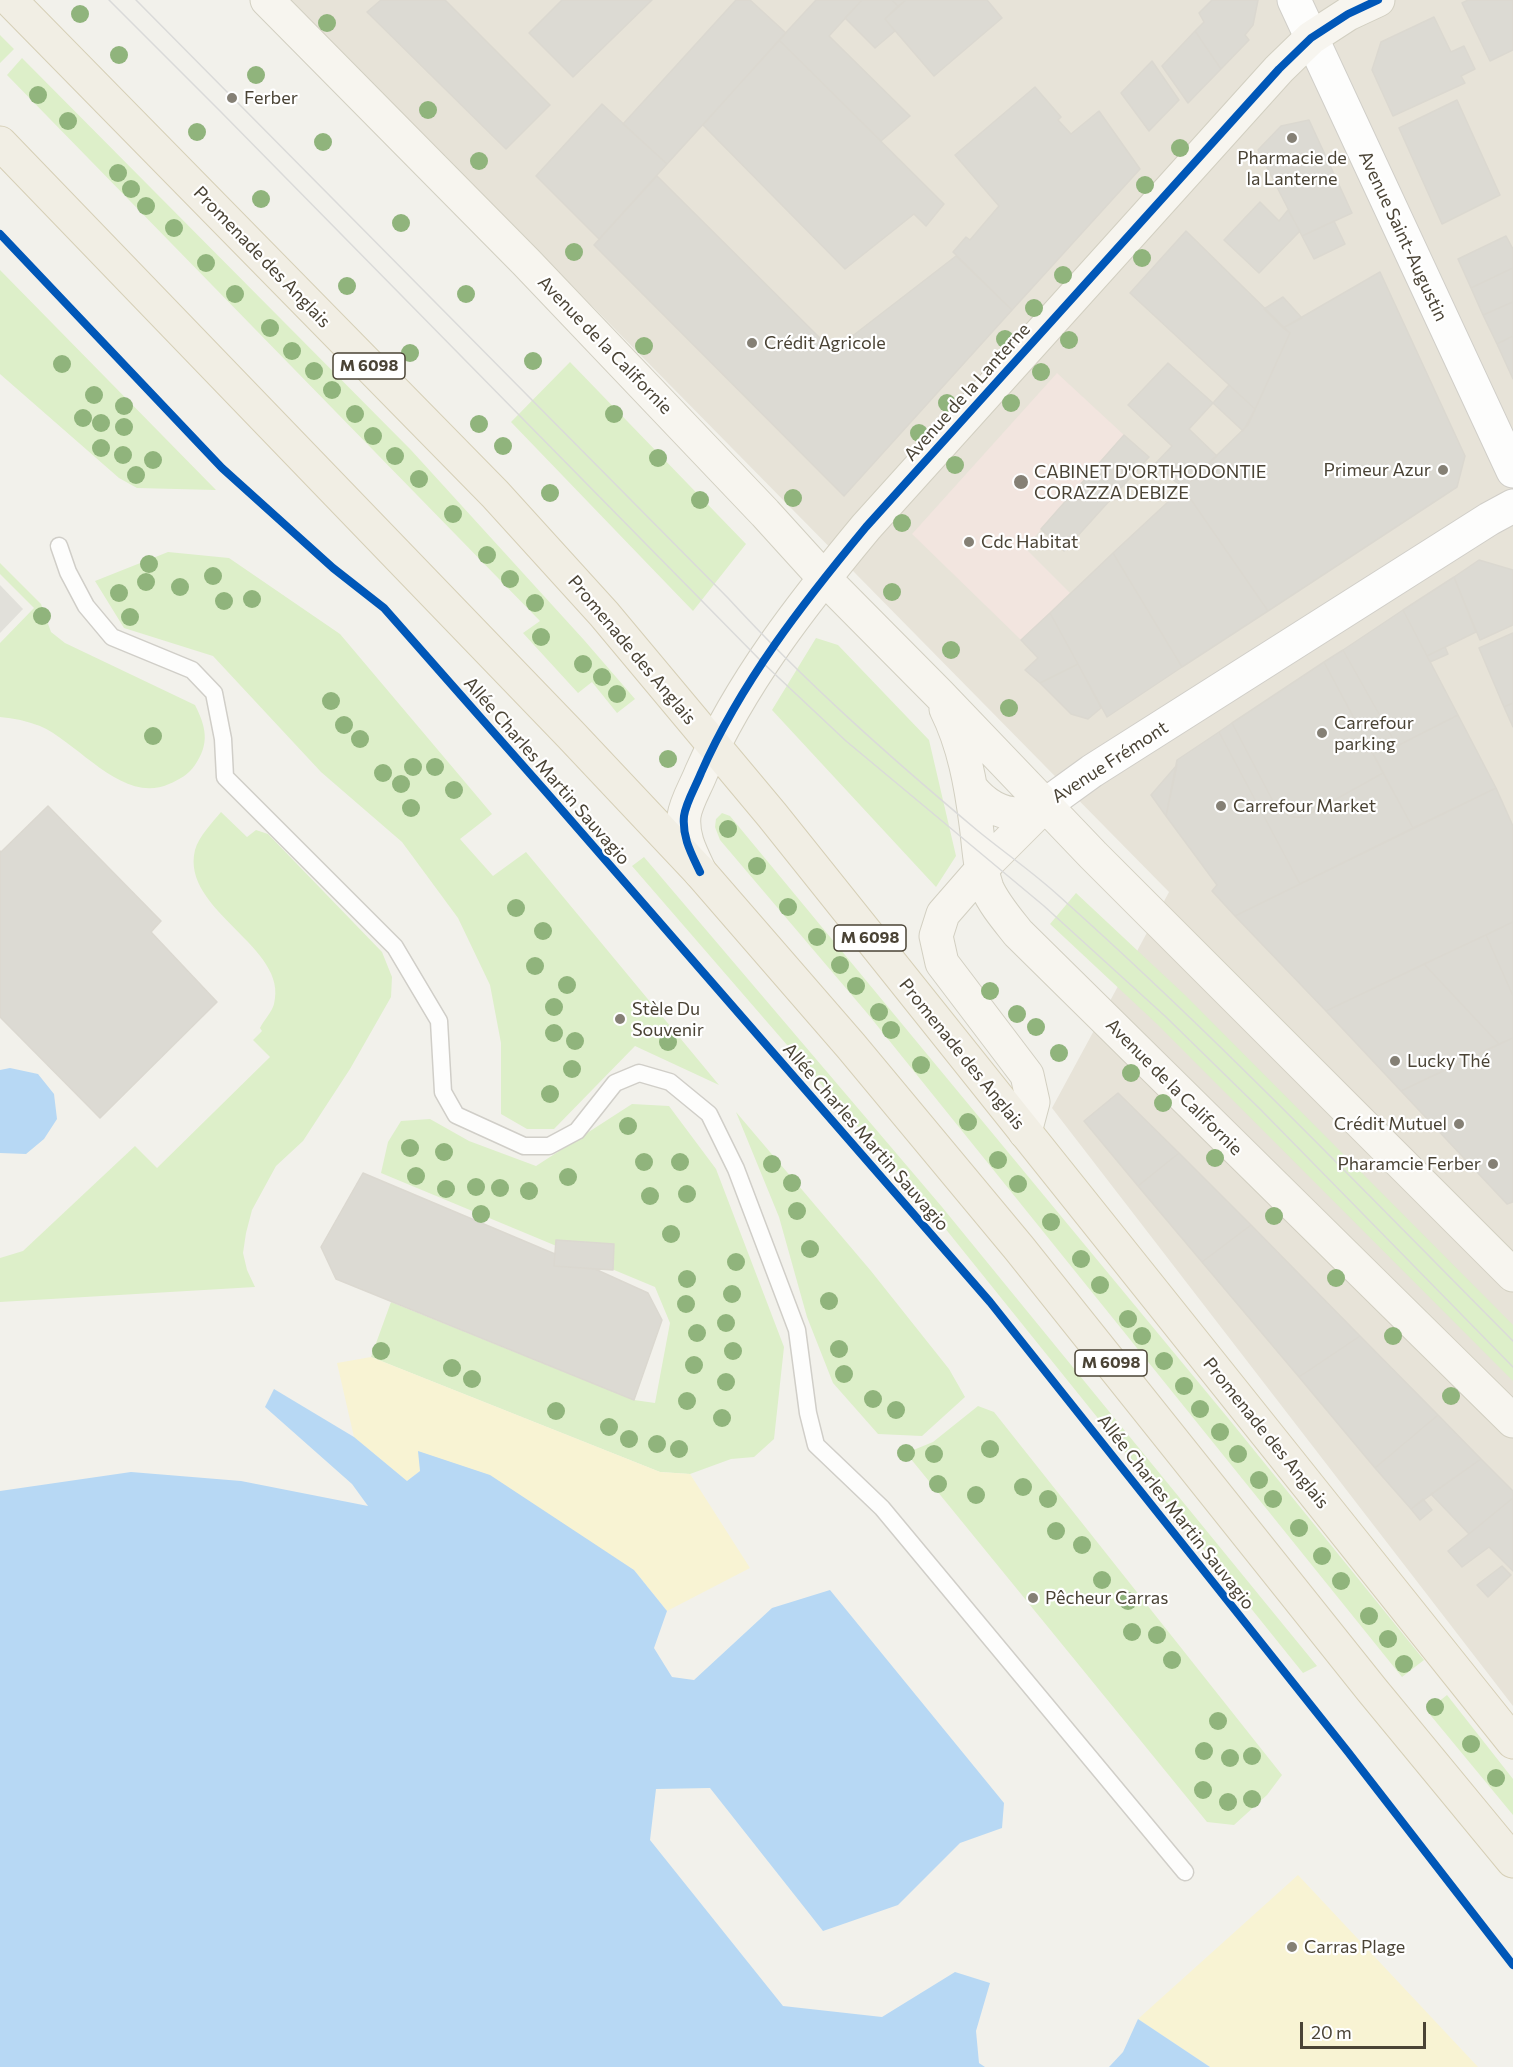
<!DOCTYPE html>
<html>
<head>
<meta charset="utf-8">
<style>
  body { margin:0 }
  #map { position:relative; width:1513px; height:2067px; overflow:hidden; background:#f2f1eb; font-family:Commissioner,sans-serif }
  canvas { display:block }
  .scale { position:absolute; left:1300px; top:2022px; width:126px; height:27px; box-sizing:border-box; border:3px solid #4a4335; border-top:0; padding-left:8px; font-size:18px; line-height:21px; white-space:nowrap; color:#4a4335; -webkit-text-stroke:4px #fff; paint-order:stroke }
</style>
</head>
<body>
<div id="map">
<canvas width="1513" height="2067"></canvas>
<div class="scale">20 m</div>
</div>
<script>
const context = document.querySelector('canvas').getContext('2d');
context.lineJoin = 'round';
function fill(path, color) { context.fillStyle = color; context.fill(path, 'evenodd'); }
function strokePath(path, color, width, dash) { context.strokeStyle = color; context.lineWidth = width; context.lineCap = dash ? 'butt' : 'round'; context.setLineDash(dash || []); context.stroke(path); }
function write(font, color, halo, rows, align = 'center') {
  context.font = font + ' Commissioner,sans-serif'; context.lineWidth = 4.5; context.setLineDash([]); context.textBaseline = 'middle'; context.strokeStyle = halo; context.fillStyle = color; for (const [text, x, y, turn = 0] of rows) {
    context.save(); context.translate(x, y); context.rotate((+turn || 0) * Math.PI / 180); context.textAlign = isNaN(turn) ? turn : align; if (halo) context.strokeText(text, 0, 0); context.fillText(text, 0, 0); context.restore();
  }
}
fill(new Path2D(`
  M291 0H1513V1706L1052 1108 1169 892Z`), '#e7e3d8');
fill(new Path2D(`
  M1057 373 1124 435 1025 548 1070 593 1021 640 912 534Z`), '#f2e5df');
fill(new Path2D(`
  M0 35 14 49 0 63Z
  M22 58 411 450 584 640 635 699 617 713 592 682 578 693 523 633 540 621 7 75Z
  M0 270 216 490 137 488 119 478 0 374Z
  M570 362 746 544 693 611 511 422Z
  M168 552 229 558 340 634 492 814 460 839 493 876 526 852 719 1085 635 1046 554 1129H527L501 1114V1043L490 985 458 918 402 842 321 772 213 656 124 628 95 581Z
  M0 563 41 604 51 632 65 643 195 705C206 727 210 743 195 765 189 774 179 780 169 784 123 805 79 743 40 726 27 721 14 718 0 717V643L34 608 0 574Z
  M816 638 838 645 929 740 956 856 936 887 772 710Z
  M221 812 247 837 256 830 268 834 382 952 392 977 391 997 350 1069 303 1141 276 1166 252 1210 246 1233 243 1253 247 1270 255 1287 0 1302V1258L23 1251 135 1146 157 1168 270 1057 253 1040 262 1031 260 1028C264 1020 272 1012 274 1004 290 947 180 911 195 850 199 836 212 823 221 812Z
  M722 813 730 816 1228 1418 1424 1660 1402 1677 867 1013 720 840 715 827 716 819Z
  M644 857 942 1207 1317 1666 1303 1673 936 1217 632 866Z
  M1076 893 1186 996 1513 1325V1381L1157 1024 1050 924Z
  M632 1104 669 1106 716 1169 784 1347 774 1439 754 1457 731 1459 690 1474 660 1472 371 1357 391 1302 634 1400 655 1403 670 1323 655 1287 381 1173 388 1142 401 1121 430 1119 469 1141 536 1166Z
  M736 1112 871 1271 949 1369 965 1397 922 1436 878 1434 833 1383 807 1317 779 1217Z
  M978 1406 994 1412 1282 1775 1267 1795 1234 1825 1207 1822 906 1453 933 1442Z
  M1447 1695 1513 1779V1815L1427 1711Z`), '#ddefc9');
fill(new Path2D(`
  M371 1357 660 1472 690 1474 750 1568 667 1611 634 1570 588 1541 419 1452 420 1471 407 1481 354 1437 337 1363Z
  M1298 1875 1478 2067H1210L1138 2019Z`), '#f8f3d3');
fill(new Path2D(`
  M0 585 23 609 0 633Z`), '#e1e0da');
fill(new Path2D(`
  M10 1068 38 1074 54 1094 57 1119 44 1139 26 1154 0 1153V1070Z
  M274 1389 354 1437 407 1481 420 1471 418 1451 490 1475 634 1570 667 1611 654 1648 672 1677 694 1680 772 1608 830 1590 1004 1803 1002 1828 960 1843 898 1905 823 1931 710 1788 656 1789 650 1840 783 2006 882 2017 955 1972 990 1983 976 2031 979 2063 985 2067H0V1491L131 1472 241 1481 368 1506 352 1484 265 1407Z
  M1138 2019 1210 2067H1109L1123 2052Z`), '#b7d8f4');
const building = new Path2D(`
  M381 0H445L550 105 506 149 367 12Z
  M562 0H652L573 77 529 33Z
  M736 0H750L786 33 667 164 623 124Z
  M816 0H862L829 36 910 116 881 141 779 40Z
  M862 0H892L898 6 885 19 895 31 875 48 845 18Z
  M892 0H906L898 6Z
  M906 0H987L1002 18 934 76 885 19Z
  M1212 0H1258L1253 25 1245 35 1249 40 1221 69 1195 31 1204 22 1199 13Z
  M1468 0H1513V50L1490 61 1462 3Z
  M1434 17 1451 52 1464 46 1475 69 1461 76 1465 83 1393 116 1372 70 1381 42Z
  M1195 31 1221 69 1188 103 1162 66Z
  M779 40 944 204 926 226 914 214 845 269 703 125Z
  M1152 61 1179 100 1149 131 1121 93Z
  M1035 87 1061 117 1058 120 1071 134 1099 111 1140 169 1012 310 953 252 966 237 970 240 999 206 955 155Z
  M1457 100 1500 195 1442 224 1399 128Z
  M602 104 667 164 599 239 536 176Z
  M1309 120 1352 213 1302 236 1258 150 1281 126Z
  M657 176 833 351 956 256 1012 310 844 496 594 245Z
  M1260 202 1279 221 1288 210 1300 231 1259 273 1224 240Z
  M1334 221 1345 244 1314 259 1302 236Z
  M1186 231 1290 333 1255 409 1130 293Z
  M1506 236 1513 249V268L1471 288 1458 259Z
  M1513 268V302L1483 315 1471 288Z
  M1380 272 1465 456 1457 487 1268 611 1183 488 1248 425 1290 333 1283 328Z
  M1283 297 1302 318 1283 328 1264 309Z
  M1513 302V336L1497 344 1483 315Z
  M1513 336V379L1497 344Z
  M1168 363 1213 403 1189 429 1217 456 1183 488 1155 464 1172 446 1128 405Z
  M1229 385 1255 409 1243 431 1213 403Z
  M1124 435 1149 457 1064 551 1041 529Z
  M1183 488 1268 611 1182 667 1113 553Z
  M1113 553 1182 667 1107 717 1050 613Z
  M1479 560 1513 570V625L1480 640 1454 577Z
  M1454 577 1476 632 1427 656 1403 610Z
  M1403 610 1458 715 1397 746 1343 650Z
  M1050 613 1078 664 1040 683 1025 670 1038 658 1021 640Z
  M1513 633V703L1504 707 1479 648Z
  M1445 647 1448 654 1430 662 1427 656Z
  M1343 650 1397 746 1458 715 1496 788 1413 828 1324 662Z
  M1324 662 1383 773 1304 817H1293L1287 815 1275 805 1232 723Z
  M1078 664 1101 708 1088 719 1071 714 1040 683Z
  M1513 703V727L1504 707Z
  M1232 723 1275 805 1287 815 1293 817H1304L1383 773 1413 828 1300 884 1219 732Z
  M1219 732 1300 884 1235 916 1212 891 1217 885 1166 816 1177 760Z
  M1177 765 1166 816 1151 795Z
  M1496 788 1513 826V922L1326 1011 1235 916Z
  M48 806 161 921 151 932 217 1002 100 1118 0 1017V851L1 852Z
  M1513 922V996L1486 935Z
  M1486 935 1513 996V1038L1499 1044 1424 964Z
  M1424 964 1499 1044 1401 1091 1326 1011Z
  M1513 1038V1202L1507 1204 1401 1091Z
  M1118 1093 1179 1153 1138 1186 1084 1121Z
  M1179 1153 1251 1225 1202 1262 1138 1186Z
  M363 1173 555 1254 554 1266 595 1269 648 1293 662 1320 634 1400 336 1279 321 1247Z
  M1251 1225 1360 1336 1299 1377 1202 1262Z
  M556 1240 614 1244 613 1270 554 1266Z
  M1360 1336 1438 1415 1375 1468 1299 1377Z
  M1438 1415 1481 1459 1411 1509 1375 1468Z
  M1481 1459 1513 1491V1498L1469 1534 1431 1494Z
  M1513 1498V1571L1489 1547 1462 1567 1448 1551Z
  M1423 1499 1432 1510 1420 1520 1411 1509Z
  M1502 1566 1511 1575 1488 1597 1477 1585Z`);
fill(building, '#dcdad3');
strokePath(building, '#dbd8d0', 1.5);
const lane = new Path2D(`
  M59 546 68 572 86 606 112 637 192 670 214 693 223 739 225 777 395 947 439 1021 443 1092 456 1115 524 1146H549L577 1131 615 1083 639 1073 670 1082 709 1114 736 1169 797 1330 808 1413 816 1445 882 1508 1185 1872`);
const street = new Path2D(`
  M1294 0 1513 471
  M1045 805 1092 771 1489 519 1513 506`);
const secondary = new Path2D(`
  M267 0 526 262 765 513 824 578 939 694 1093 855 1513 1275
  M946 709C964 745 971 785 976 824 979 846 979 866 987 888 994 904 1007 919 1018 933L1513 1421
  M971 788C983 803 1001 815 1022 814 1029 813 1038 808 1045 805
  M700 872C691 853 682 837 684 816 686 802 696 786 701 773 741 682 803 603 866 527L1279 69 1311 38 1348 14 1378 0
  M1025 1132 1033 1102 1027 1075 942 963 936 936 943 914 990 860 1045 805`);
const primary = new Path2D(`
  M10 0 495 494 604 614 772 815 1513 1742
  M0 143 570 734 700 872 851 1046 1019 1248 1372 1690 1513 1861`);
strokePath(lane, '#d0cec8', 19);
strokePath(street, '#d0cec8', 35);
strokePath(secondary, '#d2cfc1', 35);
strokePath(primary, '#d6cfb6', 35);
strokePath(lane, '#fdfdfc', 16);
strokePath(street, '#fdfdfc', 33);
strokePath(secondary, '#f7f5ef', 33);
strokePath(primary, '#f1eee4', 33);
strokePath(new Path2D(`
  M109 0 221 112 763 663 846 741 1044 906 1166 1017 1261 1110 1513 1367
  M136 0 728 598C805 682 891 758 978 831 1005 853 1034 873 1059 896 1217 1037 1364 1191 1513 1341`), '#dadad9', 1.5);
strokePath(new Path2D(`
  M0 234 222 468 333 568 384 608 547 793 990 1302 1348 1752 1513 1965
  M700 872C691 853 682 837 684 816 686 802 696 786 701 773 741 682 803 603 866 527L1279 69 1311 38 1348 14 1378 0`), '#0057b8', 8);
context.fillStyle = '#90b47c';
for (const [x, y] of [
  [80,14],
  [327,23],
  [119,55],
  [256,75],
  [38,95],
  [428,110],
  [68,121],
  [197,132],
  [323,142],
  [1180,148],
  [479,161],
  [118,173],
  [1145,185],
  [131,189],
  [261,199],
  [146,206],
  [401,223],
  [174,228],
  [574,252],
  [1142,258],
  [206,263],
  [1063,275],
  [347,286],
  [235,294],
  [466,294],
  [1034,308],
  [270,328],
  [1005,339],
  [1069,340],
  [644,346],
  [292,351],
  [410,353],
  [533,361],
  [62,364],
  [314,371],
  [1041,372],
  [332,390],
  [94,395],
  [947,403],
  [1011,403],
  [124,406],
  [355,414],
  [614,414],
  [83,418],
  [101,423],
  [479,424],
  [124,427],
  [919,433],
  [373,436],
  [503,446],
  [101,448],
  [123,455],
  [395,456],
  [658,458],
  [153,460],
  [955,465],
  [136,475],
  [419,479],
  [550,493],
  [793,498],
  [700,500],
  [453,514],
  [902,523],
  [487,555],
  [149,564],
  [213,576],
  [510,579],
  [146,582],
  [180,587],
  [892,592],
  [119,593],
  [252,599],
  [224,601],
  [535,603],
  [42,616],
  [130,617],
  [541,637],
  [951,650],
  [583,664],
  [602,677],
  [617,694],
  [331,701],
  [1009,708],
  [344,725],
  [153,736],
  [360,739],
  [668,759],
  [413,767],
  [435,767],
  [383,773],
  [401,784],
  [454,790],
  [411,808],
  [728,829],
  [757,866],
  [788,907],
  [516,908],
  [543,931],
  [817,937],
  [840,965],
  [535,966],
  [567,985],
  [856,986],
  [990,991],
  [554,1007],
  [879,1012],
  [1017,1014],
  [1036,1027],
  [891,1030],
  [554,1033],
  [575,1041],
  [668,1042],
  [1059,1053],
  [921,1065],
  [572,1069],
  [1131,1073],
  [550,1094],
  [1163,1103],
  [968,1122],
  [628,1126],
  [410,1148],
  [444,1152],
  [1215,1158],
  [998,1160],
  [644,1162],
  [680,1162],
  [772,1164],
  [416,1176],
  [568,1177],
  [792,1183],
  [1018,1184],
  [476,1187],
  [500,1188],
  [446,1189],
  [529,1191],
  [687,1194],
  [650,1196],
  [797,1211],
  [481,1214],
  [1274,1216],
  [1051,1222],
  [671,1234],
  [810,1249],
  [1081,1259],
  [736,1262],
  [1336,1278],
  [687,1279],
  [1100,1285],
  [732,1294],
  [829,1301],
  [686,1304],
  [1128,1319],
  [726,1323],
  [697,1333],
  [1142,1336],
  [1393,1336],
  [839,1349],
  [381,1351],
  [733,1351],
  [1164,1361],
  [694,1365],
  [452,1368],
  [844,1374],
  [472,1379],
  [726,1382],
  [1184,1386],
  [1451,1396],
  [873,1399],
  [687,1401],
  [1200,1409],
  [896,1410],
  [556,1411],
  [722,1418],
  [609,1427],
  [1220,1432],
  [629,1439],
  [657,1444],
  [679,1449],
  [990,1449],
  [906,1453],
  [934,1454],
  [1238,1454],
  [1259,1480],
  [938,1484],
  [1023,1487],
  [976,1495],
  [1048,1499],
  [1273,1499],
  [1299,1528],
  [1056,1531],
  [1082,1545],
  [1322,1556],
  [1102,1580],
  [1341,1581],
  [1128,1601],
  [1369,1616],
  [1132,1632],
  [1157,1635],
  [1388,1639],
  [1172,1660],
  [1404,1664],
  [1435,1707],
  [1218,1721],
  [1471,1744],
  [1204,1751],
  [1252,1756],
  [1230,1758],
  [1496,1778],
  [1203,1790],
  [1252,1799],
  [1228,1802]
]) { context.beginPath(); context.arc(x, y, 9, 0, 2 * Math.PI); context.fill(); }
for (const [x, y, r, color] of [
  [232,98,6,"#858075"],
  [1292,138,6,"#858075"],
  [752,343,6,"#858075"],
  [1443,470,6,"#858075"],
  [1021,482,8,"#858075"],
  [969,542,6,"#858075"],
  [1322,733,6,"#858075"],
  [1221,806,6,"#858075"],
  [620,1019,6,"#858075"],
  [1395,1061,6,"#858075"],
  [1459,1124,6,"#858075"],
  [1493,1164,6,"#858075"],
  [1033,1598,6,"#858075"],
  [1292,1947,6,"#858075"]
]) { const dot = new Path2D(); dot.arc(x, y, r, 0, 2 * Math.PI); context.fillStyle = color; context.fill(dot); strokePath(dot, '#fff', 2); }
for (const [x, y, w] of [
  [369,366,72],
  [870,938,72],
  [1111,1363,72]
]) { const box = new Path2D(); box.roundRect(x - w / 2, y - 13, w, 26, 4.5); context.fillStyle = '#fff'; context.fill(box); strokePath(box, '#4a4335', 1.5); }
write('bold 16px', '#4a4335', null, [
  ["M 6098",369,366],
  ["M 6098",870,938],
  ["M 6098",1111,1363]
]);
write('18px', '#4a4335', '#fff', [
  ["Ferber",244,98],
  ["Pharmacie de",1292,158,"center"],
  ["la Lanterne",1292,179,"center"],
  ["Crédit Agricole",764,343],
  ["Primeur Azur",1431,470,"right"],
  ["CABINET D'ORTHODONTIE",1034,472],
  ["CORAZZA DEBIZE",1034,493],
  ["Cdc Habitat",981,542],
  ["Carrefour",1334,723],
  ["parking",1334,744],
  ["Carrefour Market",1233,806],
  ["Stèle Du",632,1009],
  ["Souvenir",632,1030],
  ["Lucky Thé",1407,1061],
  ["Crédit Mutuel",1447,1124,"right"],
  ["Pharamcie Ferber",1481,1164,"right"],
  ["Pêcheur Carras",1045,1598],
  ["Carras Plage",1304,1947]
], 'left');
write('18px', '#4a4335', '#fff', [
  ["Avenue Saint-Augustin",1403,236,65],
  ["Promenade des Anglais",262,257,46],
  ["Avenue de la Californie",605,345,46],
  ["Avenue de la Lanterne",967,392,-48],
  ["Promenade des Anglais",632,650,50],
  ["Avenue Frémont",1110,762,-33],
  ["Allée Charles Martin Sauvagio",547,771,49],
  ["Promenade des Anglais",962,1054,51],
  ["Avenue de la Californie",1174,1087,45],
  ["Allée Charles Martin Sauvagio",866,1137,49],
  ["Promenade des Anglais",1266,1433,51],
  ["Allée Charles Martin Sauvagio",1176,1512,52]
]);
</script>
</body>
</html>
